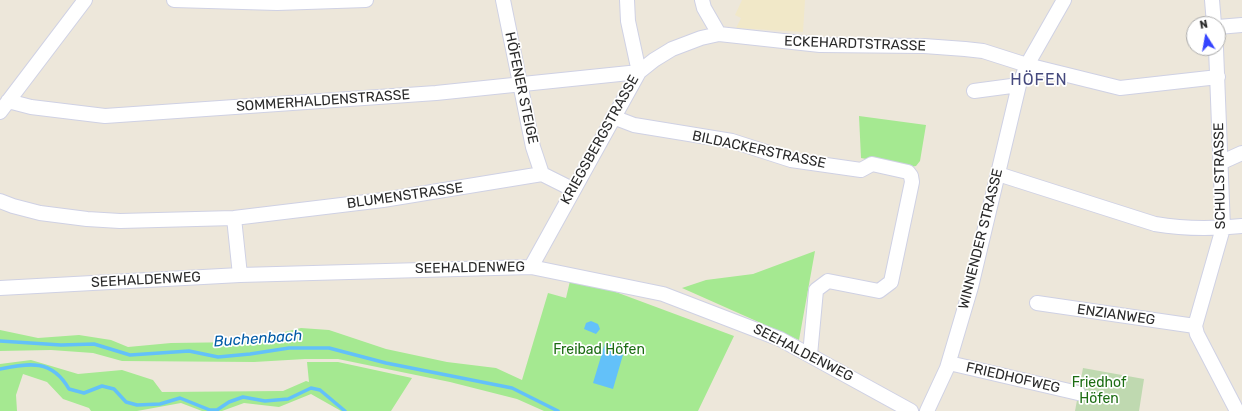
<!DOCTYPE html>
<html>
<head>
<meta charset="utf-8">
<style>
  body { margin:0 }
  #map { position:relative; width:1242px; height:411px; overflow:hidden; background:#ede7da; font-family:Rubik,sans-serif }
  canvas { display:block }
  .north { position:absolute; left:1186px; top:16px; width:40px; height:40px; box-sizing:border-box; background:#fff; border:1px solid #aaa; border-radius:50%; rotate:349deg; font-size:11px; font-weight:700; line-height:16px; text-align:center; color:#2a2a2a }
  .north::after { content:''; display:block; margin:auto; width:14px; height:18px; background:#3544ff; clip-path:polygon(50% 0,100% 100%,50% 72%,0 100%) }
</style>
</head>
<body>
<div id="map">
<canvas width="1242" height="411"></canvas>
<div class="north">N</div>
</div>
<script>
const context = document.querySelector('canvas').getContext('2d');
context.lineJoin = 'round';
function fill(path, color) { context.fillStyle = color; context.fill(path, 'evenodd'); }
function strokePath(path, color, width, dash) { context.strokeStyle = color; context.lineWidth = width; context.lineCap = dash ? 'butt' : 'round'; context.setLineDash(dash || []); context.stroke(path); }
function write(font, color, halo, rows, align = 'center') {
  context.font = font + ' Rubik,sans-serif'; context.lineWidth = 3.5; context.setLineDash([]); context.textBaseline = 'middle'; context.strokeStyle = halo; context.fillStyle = color; for (const [text, x, y, turn = 0] of rows) {
    context.save(); context.translate(x, y); context.rotate((+turn || 0) * Math.PI / 180); context.textAlign = isNaN(turn) ? turn : align; if (halo) context.strokeText(text, 0, 0); context.fillText(text, 0, 0); context.restore();
  }
}
fill(new Path2D(`
  M742 0H805L803 32 736 28 741 18 735 15Z`), '#f1e8c8');
fill(new Path2D(`
  M859 116 926 125 920 161 916 166 910 167 861 158Z
  M815 251 799 340 682 288 706 280 753 274Z
  M570 281 605 288 734 336 698 411H544L517 399 450 382 338 359H305L254 362 122 361 93 353 51 350 0 351V330L38 338 79 335 111 340 128 347 171 343 244 342 301 328 329 330 386 349 447 362 496 368 522 380 548 293 566 298Z
  M31 360 78 374 122 370 153 380 162 392 283 391 306 381 309 382 307 362H338L412 378 391 411H341L311 394 279 407 244 403 222 411H202L181 403 137 411H91L89 408 63 399 47 382 23 374 16 395 17 411H0V364Z`), '#a5e991');
fill(new Path2D(`
  M1083 368 1144 379 1139 411H1075Z`), '#bfd9b0');
fill(new Path2D(`
  M591 321 598 324 600 329 596 334 584 329 586 323Z
  M605 343 625 348 613 389 593 383Z`), '#63c1f9');
strokePath(new Path2D(`
  M0 341 61 345 94 344 130 355 189 351 218 357 250 354 289 348H329L386 363 512 388 558 411
  M0 369C29 363 52 359 69 389L84 393 102 386 114 389 126 402 137 405 160 404 180 398 210 410H217L229 402 243 397 265 401 288 399 311 388 320 390 345 411`), '#63c1f9', 3.5);
const minor = new Path2D(`
  M174 0 277 3 366 0
  M503 0 533 147 542 174
  M702 0 704 8 719 34
  M1212 0 1214 24
  M1218 27 1242 25
  M1216 48 1223 228 1195 326 1197 334 1237 411
  M974 91 1019 85
  M8 101 31 107 105 116 436 93 639 72 628 21 627 0
  M0 112 85 0
  M613 117 634 125 732 141 791 160 861 170 872 164 908 172 911 176 912 182 891 282 879 291 828 281 816 290 810 355
  M1222 162 1242 153
  M998 174 1155 224C1184 229 1213 229 1242 226
  M0 201 13 206 40 213 87 219 120 221 234 218 383 200 542 174 572 189
  M234 218 240 275
  M531 267 639 72 654 60 672 49 701 38 719 34 820 45 924 46 965 49 983 51 1027 65 1120 88 1218 77
  M0 288 240 275 531 267 663 294 780 339 911 411
  M1037 303 1195 326
  M949 363 1078 393
  M927 411 947 368 971 287 1019 85 1027 65 1064 0`);
strokePath(minor, '#cfd1e4', 16);
strokePath(minor, '#fff', 14);
write('14px', '#2a2a2a', '#fff', [
  ["ECKEHARDTSTRASSE",855,44,2],
  ["HÖFENER STEIGE",521,88,78],
  ["SOMMERHALDENSTRASSE",323,101,-4],
  ["KRIEGSBERGSTRASSE",600,140,-61],
  ["BILDACKERSTRASSE",759,150,12],
  ["SCHULSTRASSE",1220,176,-91],
  ["BLUMENSTRASSE",405,196,-8],
  ["WINNENDER STRASSE",981,239,-76],
  ["SEEHALDENWEG",470,268,-1],
  ["SEEHALDENWEG",146,280,-3],
  ["ENZIANWEG",1116,315,8],
  ["SEEHALDENWEG",803,353,27],
  ["FRIEDHOFWEG",1013,378,13]
]);
write('14px', '#1c6d13', '#fff', [
  ["Freibad Höfen",599,350],
  ["Friedhof",1099,383],
  ["Höfen",1099,399]
]);
write('italic 15px', '#015ba6', '#fff', [
  ["Buchenbach",258,339,-4]
]);
context.letterSpacing = '1px';
write('16px', '#464a7e', '#fff', [
  ["HÖFEN",1039,80]
]);
context.letterSpacing = '0px';
</script>
</body>
</html>
